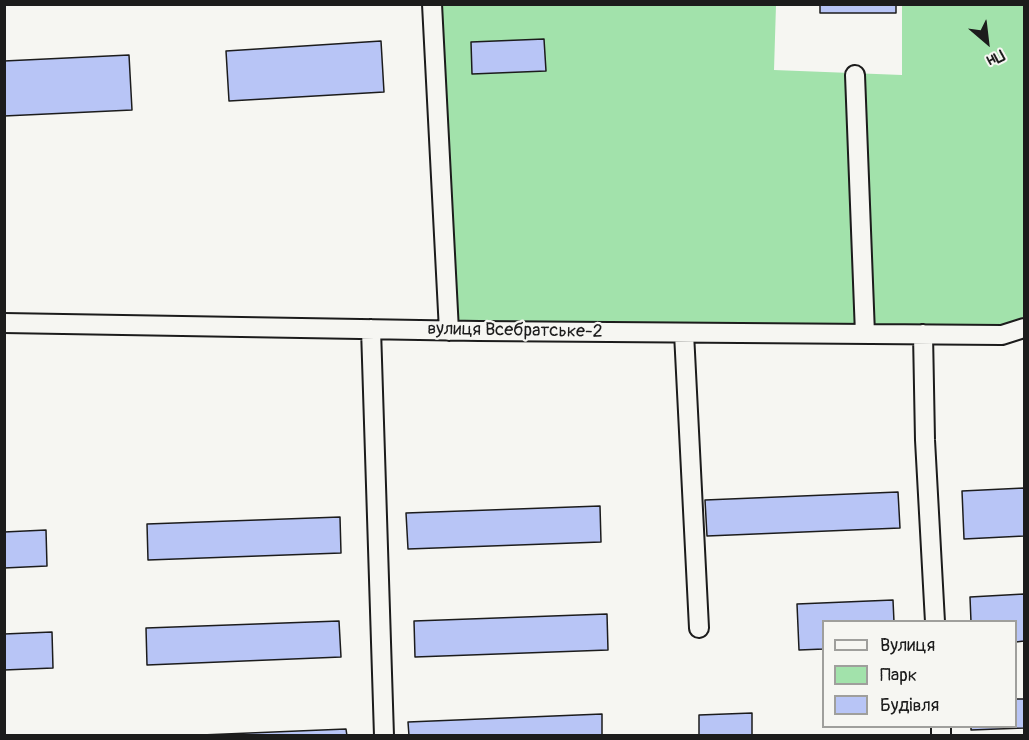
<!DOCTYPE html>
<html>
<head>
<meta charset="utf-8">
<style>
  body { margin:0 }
  #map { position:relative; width:1029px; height:740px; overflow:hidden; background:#f6f6f2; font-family:Pangolin,sans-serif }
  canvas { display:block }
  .frame { position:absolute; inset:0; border:6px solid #1c1c1c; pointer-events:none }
  .legend { position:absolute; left:822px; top:620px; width:195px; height:108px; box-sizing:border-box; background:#f6f6f2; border:2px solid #9f9f9c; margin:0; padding:8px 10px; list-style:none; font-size:18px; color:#1c1c1c }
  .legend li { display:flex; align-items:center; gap:12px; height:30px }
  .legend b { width:30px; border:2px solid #9f9f9c }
  .north { position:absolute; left:957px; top:12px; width:60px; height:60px; -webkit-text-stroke:4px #f6f6f2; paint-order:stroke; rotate:152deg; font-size:16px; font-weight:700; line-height:24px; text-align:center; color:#1c1c1c }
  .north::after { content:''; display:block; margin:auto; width:21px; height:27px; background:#1c1c1c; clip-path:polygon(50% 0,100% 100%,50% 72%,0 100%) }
</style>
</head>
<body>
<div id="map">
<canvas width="1029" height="740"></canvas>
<div class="frame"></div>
<ul class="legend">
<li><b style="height:8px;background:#f6f6f2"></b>Вулиця</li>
<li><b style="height:16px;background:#a2e2ab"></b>Парк</li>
<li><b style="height:16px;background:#b8c5f6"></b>Будівля</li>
</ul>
<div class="north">Пн</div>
</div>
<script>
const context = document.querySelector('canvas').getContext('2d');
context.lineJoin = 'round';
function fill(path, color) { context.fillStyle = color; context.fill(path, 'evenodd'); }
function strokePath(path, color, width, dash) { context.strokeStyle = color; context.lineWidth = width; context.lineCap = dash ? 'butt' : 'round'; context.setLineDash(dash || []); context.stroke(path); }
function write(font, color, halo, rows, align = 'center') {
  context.font = font + ' Pangolin,sans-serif'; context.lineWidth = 4.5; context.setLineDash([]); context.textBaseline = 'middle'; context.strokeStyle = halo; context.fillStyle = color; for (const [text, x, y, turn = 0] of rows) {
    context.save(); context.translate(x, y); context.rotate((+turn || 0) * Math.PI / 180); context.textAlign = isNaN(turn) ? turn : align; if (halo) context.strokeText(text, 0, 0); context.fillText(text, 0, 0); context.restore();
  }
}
fill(new Path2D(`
  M432 5H776L774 70 902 75V5H1024V328L449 331ZM544 39 546 71 473 74 471 42Z`), '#a2e2ab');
const building = new Path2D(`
  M820 4H896V13H820Z
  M544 39 546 71 472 74 471 42Z
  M381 41 384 92 229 101 226 51Z
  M129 55 132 110 4 116V61Z
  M1024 488V536L964 539 962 491Z
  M898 492 900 528 707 536 705 500Z
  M600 506 601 542 408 549 406 513Z
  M340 517 341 553 148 560 147 524Z
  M46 530 47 566 4 568V532Z
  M1024 594V641L1016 642V622H971L970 597Z
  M893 600 894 622H824V649L799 650 797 604Z
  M607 614 608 650 415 657 414 621Z
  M339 621 341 657 147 665 146 628Z
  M52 632 53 668 4 670V634Z
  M1016 699H1024V728L971 730V726H1016Z
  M752 713V736H699V715Z
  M602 714V736H409L408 722Z
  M346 729 347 736H177Z`);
fill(building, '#b8c5f6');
strokePath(building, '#1c1c1c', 1.5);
const minor = new Path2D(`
  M432 4 449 331
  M855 75 865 334
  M4 323 479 331 1002 335 1024 328
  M371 329 384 736
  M684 333 699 628
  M923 334 925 440 935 622
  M941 726V736`);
strokePath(minor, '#1c1c1c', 22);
strokePath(minor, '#f6f6f2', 18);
write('18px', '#1c1c1c', '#f6f6f2', [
  ["вулиця Всебратське-2",515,331,1]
]);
</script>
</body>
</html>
